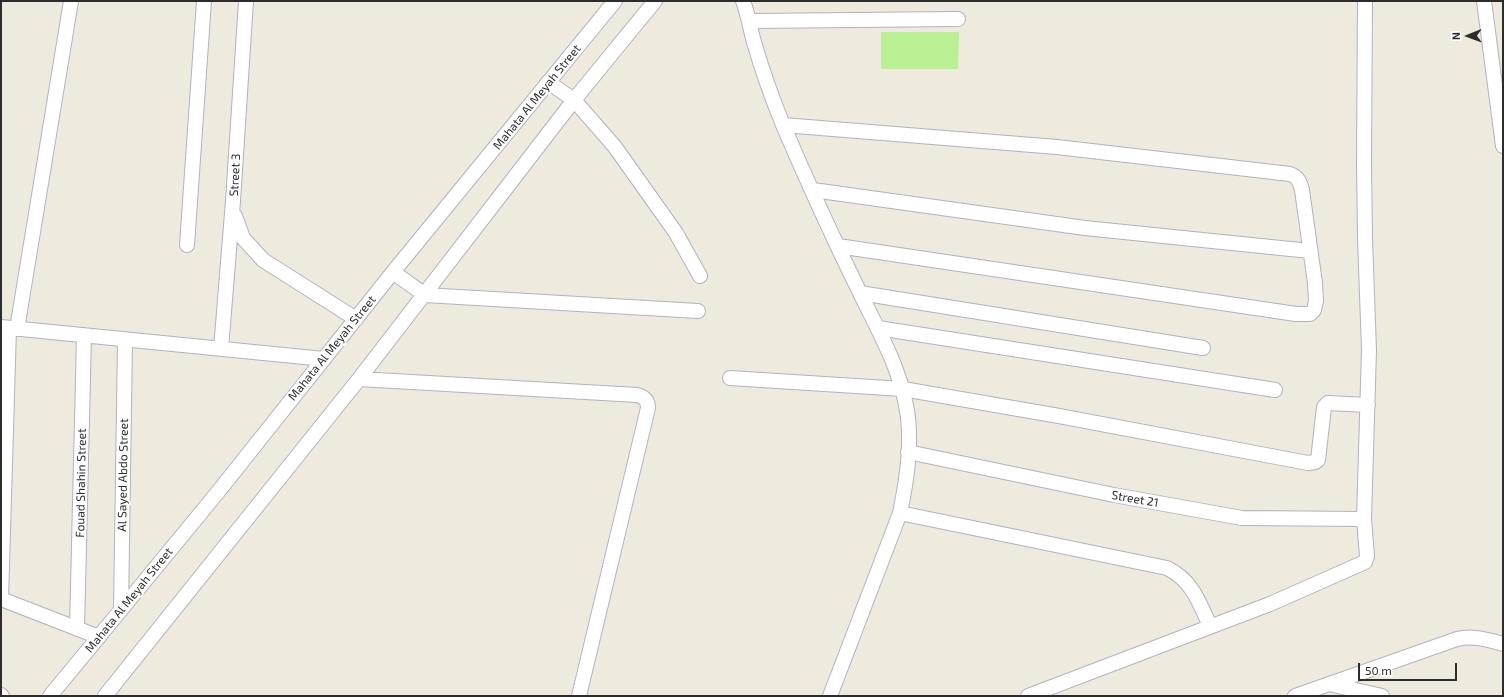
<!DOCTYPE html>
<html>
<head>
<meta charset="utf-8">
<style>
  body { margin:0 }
  #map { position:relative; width:1504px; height:697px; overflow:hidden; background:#eeeade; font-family:"Exo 2",sans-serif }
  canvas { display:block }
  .frame { position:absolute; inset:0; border:2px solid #2c2c2c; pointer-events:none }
  .north { position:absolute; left:1448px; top:16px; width:40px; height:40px; -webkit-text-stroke:3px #fff; paint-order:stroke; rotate:269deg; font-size:11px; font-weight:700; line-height:16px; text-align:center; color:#2c2c2c }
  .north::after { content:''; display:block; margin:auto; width:14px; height:18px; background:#2c2c2c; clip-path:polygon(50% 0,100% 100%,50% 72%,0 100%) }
  .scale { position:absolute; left:1358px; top:663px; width:99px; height:18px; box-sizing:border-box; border:2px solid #2c2c2c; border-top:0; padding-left:5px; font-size:12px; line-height:14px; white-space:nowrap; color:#2c2c2c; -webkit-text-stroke:3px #fff; paint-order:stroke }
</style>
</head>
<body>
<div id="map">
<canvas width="1504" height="697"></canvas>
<div class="frame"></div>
<div class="north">N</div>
<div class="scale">50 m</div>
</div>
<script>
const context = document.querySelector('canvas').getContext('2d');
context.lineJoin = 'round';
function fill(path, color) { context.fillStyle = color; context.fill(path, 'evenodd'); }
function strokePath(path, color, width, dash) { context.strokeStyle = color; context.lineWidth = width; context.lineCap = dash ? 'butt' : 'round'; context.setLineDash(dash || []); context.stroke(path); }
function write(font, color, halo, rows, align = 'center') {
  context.font = font + ' "Exo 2",sans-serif'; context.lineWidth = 4; context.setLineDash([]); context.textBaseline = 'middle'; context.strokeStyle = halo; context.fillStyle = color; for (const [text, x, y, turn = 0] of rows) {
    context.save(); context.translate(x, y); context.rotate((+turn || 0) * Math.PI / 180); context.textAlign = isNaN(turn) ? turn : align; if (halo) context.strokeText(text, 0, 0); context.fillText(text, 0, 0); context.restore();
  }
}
fill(new Path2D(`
  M881 32H959L958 69H881Z`), '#baef93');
const minor = new Path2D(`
  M743 1C748 14 750 28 754 42 762 70 772 98 783 125 807 181 833 238 860 293 878 330 898 364 906 405 913 440 907 479 900 513L830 696
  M1484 1 1503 146
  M749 21 958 19
  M548 82 574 100 615 147 676 233 700 276
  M783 125 1057 147 1290 174C1298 177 1300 182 1302 190L1315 283 1316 301 1314 310 1310 314H1296L838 246
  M813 190 1085 228 1310 251
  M235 216 243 238 263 260 356 319
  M187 245 204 1
  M393 272 425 295 698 311
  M860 293 1203 348
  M1 327 324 359
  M878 328 1275 390
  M17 329 71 1
  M221 349 233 201 246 1
  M730 378 903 389 1059 416 1308 463 1315 462 1318 460 1324 407 1328 403 1368 405
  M359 379 637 395C645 397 648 401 648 408L579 696
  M908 452 1114 495 1242 518 1364 519
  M900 513 1167 568C1192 580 1199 602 1210 626
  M1 599 9 328
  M1 599 99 637
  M121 610 125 340
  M77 629 84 336
  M1329 684 1382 696
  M1 695 2 696
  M50 696 218 492 393 272 615 1
  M105 696 359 379 574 100 655 1
  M1028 696 1270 604 1365 562 1367 556 1364 519 1369 350 1365 239 1364 163 1365 1
  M1295 696 1457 639C1473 635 1488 640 1503 644`);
strokePath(minor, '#b2b2c0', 16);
strokePath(minor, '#fff', 14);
write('12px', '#2c2c2c', '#fff', [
  ["Mahata Al Meyah Street",537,97,-51],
  ["Street 3",235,175,-87],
  ["Mahata Al Meyah Street",332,348,-51],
  ["Al Sayed Abdo Street",123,475,-89],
  ["Fouad Shahin Street",81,483,-89],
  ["Street 21",1135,499,10],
  ["Mahata Al Meyah Street",129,600,-51]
]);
</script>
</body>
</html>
